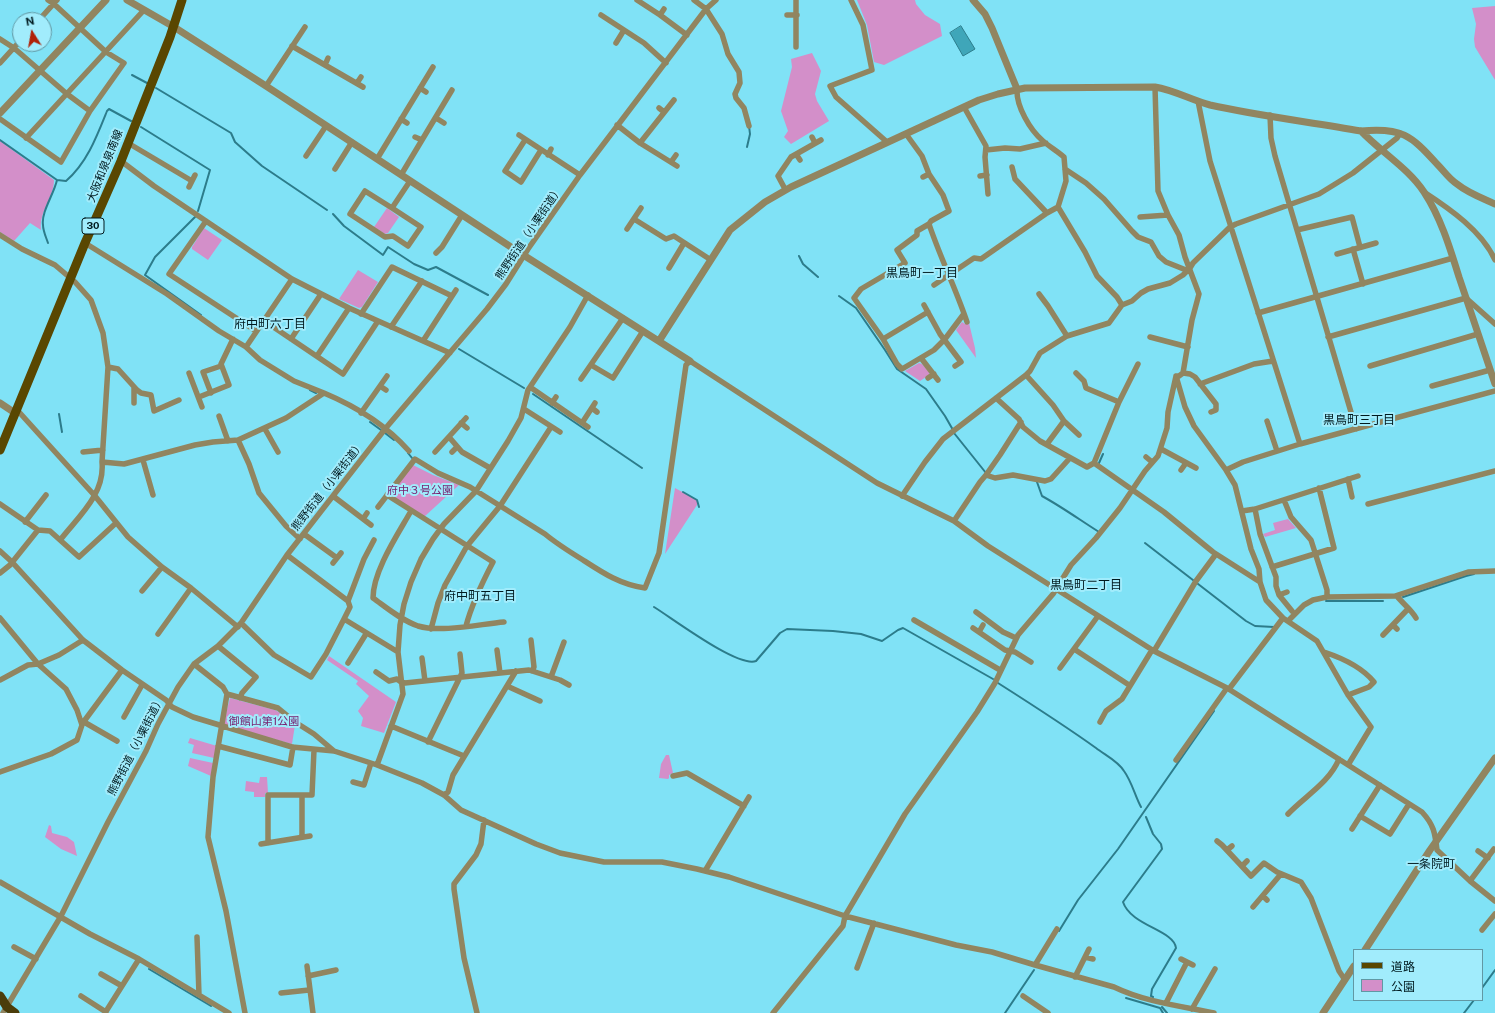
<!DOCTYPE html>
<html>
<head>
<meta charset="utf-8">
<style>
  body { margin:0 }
  #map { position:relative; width:1495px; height:1013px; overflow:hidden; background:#80e2f6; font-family:"Public Sans","Noto Sans JP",sans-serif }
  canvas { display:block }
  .legend { position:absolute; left:1353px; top:949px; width:130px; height:52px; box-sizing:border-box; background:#a1ecfc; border:1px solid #6198a4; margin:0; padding:5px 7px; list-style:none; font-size:12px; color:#001a1f }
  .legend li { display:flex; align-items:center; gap:8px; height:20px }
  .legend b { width:20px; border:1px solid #6198a4 }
  .north { position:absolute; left:12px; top:12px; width:40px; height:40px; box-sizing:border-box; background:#a1ecfc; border:1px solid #6198a4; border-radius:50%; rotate:349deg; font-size:11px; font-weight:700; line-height:16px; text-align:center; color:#001a1f }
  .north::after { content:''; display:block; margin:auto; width:14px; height:18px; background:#b02208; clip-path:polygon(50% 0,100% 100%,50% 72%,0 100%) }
</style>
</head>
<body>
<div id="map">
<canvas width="1495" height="1013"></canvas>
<ul class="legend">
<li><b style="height:5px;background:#594701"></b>道路</li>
<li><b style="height:11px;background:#d38fc9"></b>公園</li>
</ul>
<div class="north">N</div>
</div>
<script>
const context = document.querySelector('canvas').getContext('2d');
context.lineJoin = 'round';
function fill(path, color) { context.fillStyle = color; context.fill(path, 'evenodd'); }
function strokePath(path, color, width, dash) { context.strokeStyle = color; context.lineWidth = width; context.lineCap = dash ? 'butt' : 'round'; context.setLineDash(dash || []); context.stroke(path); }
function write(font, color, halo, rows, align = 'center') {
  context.font = font + ' "Public Sans","Noto Sans JP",sans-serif'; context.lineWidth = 4; context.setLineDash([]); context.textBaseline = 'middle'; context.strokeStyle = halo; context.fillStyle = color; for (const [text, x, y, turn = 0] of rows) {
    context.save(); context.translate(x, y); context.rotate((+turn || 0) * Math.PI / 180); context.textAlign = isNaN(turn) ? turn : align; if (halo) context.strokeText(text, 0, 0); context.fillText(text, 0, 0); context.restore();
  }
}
fill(new Path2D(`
  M857 0H915L916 4 925 15 940 24 942 36 884 65 874 62 867 25Z
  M1495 6V80L1475 47 1474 39 1476 24 1472 8Z
  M812 53 821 71 815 94 817 101 829 121 791 144 784 137 788 131 781 111 792 67 791 59Z
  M0 141 54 180C54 198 39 211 41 230L30 223 14 241 0 232Z
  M387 208 399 217 388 233 385 234 374 227Z
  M204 228 222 240 208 260 192 249V247Z
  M358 270 378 282 362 307 359 308 339 299Z
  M962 322 965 324 969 323 975 348 976 358 956 330Z
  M919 363 922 364 929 372V375L920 381 905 371Z
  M413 465 433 475 459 485 424 517 389 495Z
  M675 488 697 500V505L665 554Z
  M1288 519 1296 528 1265 537 1263 534 1275 530 1273 523Z
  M329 656 396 702 384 733 361 726 363 718 358 711 369 696 356 684 358 681 327 660Z
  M230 698 275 710 285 716 295 725 292 744 223 725Z
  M190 738 217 746 214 758 192 753 194 745 188 743Z
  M666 755H669L673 773 669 775V778L668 779 659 778 661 764Z
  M190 758 213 763 211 776 188 766Z
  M260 777H267L268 793H265V797H254V792L245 791 246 781 259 783Z
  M49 825 51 826 52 833 67 837 74 842 77 856 61 849 45 837Z`), '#d38fc9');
const water = new Path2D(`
  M961 26 975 49 963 56 950 33Z`);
fill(water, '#3fa6b9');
strokePath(water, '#2c7c8b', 1);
strokePath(new Path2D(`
  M132 75 147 83
  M156 88 231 133 235 142 262 166 327 210
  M141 127 210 170 198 211
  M0 140 57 180 66 181C87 163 97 136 107 111L109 109 131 121
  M747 147 750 134 749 126
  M333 214 344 226 383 255 388 247 414 264 428 270 436 267 488 295
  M195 217 155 257 145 275 201 315
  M48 243C46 237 43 231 43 225 41 212 54 194 57 180
  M799 256 803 264 818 277
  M839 296 856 308 885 350 897 369 926 389 945 416 953 430
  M459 349 524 388
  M310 390 316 393
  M533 394 642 468
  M59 414 62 432
  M370 422 381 430
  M385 433 394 440
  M954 433 986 473
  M408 453 412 458
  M1099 463 1103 454
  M1037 482 1042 496C1062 507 1080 520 1099 532
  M683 492 697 500 699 507
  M1145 543 1246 621 1255 626 1274 627
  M1403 597 1466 576 1474 574
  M1326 601H1383
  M654 607C672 618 738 668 756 661L780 633 787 629 833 631 861 634 882 641 898 630 903 628 993 679
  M998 683C1031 704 1064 725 1096 748 1105 755 1118 761 1124 771 1132 782 1135 796 1141 807
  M1146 817 1153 834 1161 844 1162 849 1123 902C1131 926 1174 930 1176 948L1152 989 1151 996 1153 997
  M1059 931 1078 900 1118 849 1214 711
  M149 969 211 1006
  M1482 988 1495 970
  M1126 998 1160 1008 1163 1013
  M1162 1007 1167 1013
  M1005 1013 1034 970
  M1464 1013 1474 1000`), '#2c7c8b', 2);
strokePath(new Path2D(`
  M48 0 54 4 106 52 124 63 90 111
  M637 0 660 15 687 35
  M694 0 706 9 722 34 728 54 739 72 740 83 735 94 736 98 744 108 749 126
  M796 0V47
  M851 0 863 25 872 70 830 86 836 97 887 142
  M601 15 644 43 666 63
  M660 15 664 9
  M787 15H797
  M39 20 57 0
  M0 39 14 48 67 94 90 111 61 162 0 119
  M616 43 624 30
  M292 46 363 87
  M0 63 20 41
  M325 65 328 58
  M357 83 361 77
  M266 86 305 27
  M1155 87 1158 191 1168 215 1179 235 1185 257 1199 294 1192 320 1183 373 1179 376H1176
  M420 88 426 92
  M1198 101 1210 161 1300 444
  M964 107 986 146 985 157 988 194
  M659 108 664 112
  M1270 115 1271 138 1275 156 1356 429
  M436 118 444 123
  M401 119 407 123
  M617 125 640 143 677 166
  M906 134 922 156 929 174 943 195 949 211 931 221 929 224C940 257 956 289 967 322
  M519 135 580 175
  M415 137 422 140
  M812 137 815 143
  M26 138 144 10
  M525 140 505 171 521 182 541 150
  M128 143 192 181
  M640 143 674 100
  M986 150 1005 148 1020 149 1046 143
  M796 154 800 160
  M548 155 551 149
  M306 156 326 126
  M377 159 433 67
  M121 161 154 186 292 279 349 308 450 353
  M671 162 676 155
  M1012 167 1015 179 1047 213
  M335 169 352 142
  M1065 169 1086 183 1104 199 1132 231 1138 237 1151 242 1159 256 1166 262 1186 270 1190 269
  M401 175 452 90
  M980 176 987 175
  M923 177 929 174
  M189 187 195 175
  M785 189 778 176 791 157 821 140
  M1424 192C1450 209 1482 231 1495 260
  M392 208 421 227 408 246 393 236 385 237 350 214 365 191 392 208 410 181
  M1140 217 1168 215
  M634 219 666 239 674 236 711 260
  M206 221 169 274 256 331
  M929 224 917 231V235L897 250 905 263 861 289 854 298 883 339 897 364 902 369 934 350 945 339 963 315
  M627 229 641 208
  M1297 230 1352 217 1360 247
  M0 235 22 249 55 265 75 282 91 300 103 333 108 367 102 462C105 494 79 516 61 539
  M85 243 167 294 219 331 246 347
  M1353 249 1363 284
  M436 253 442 247 462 215
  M1337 254 1376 243
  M669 268 684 243
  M292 279 246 347 260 360 294 381 324 393
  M934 285 974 258 981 259 1047 213 1058 207
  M1039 294 1048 306 1067 336
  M924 305 940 334 961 362 955 366
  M1122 305 1132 301 1141 293 1148 289 1170 283 1183 275 1190 268 1193 263 1230 227 1236 224 1319 194 1353 173 1397 138 1400 133
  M1258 313 1453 258
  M361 314 392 267 452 296
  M263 320 343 374 378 321
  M391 327 422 281
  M1150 337 1188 347
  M1328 337 1466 298 1495 324
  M291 339 321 294
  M883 339 928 312
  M423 341 456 290
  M317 356 349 308
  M921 358 938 380
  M1138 364 1119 402 1094 463 1164 512 1213 552 1260 582
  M591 365 613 378 643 331
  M1370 366 1478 334
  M108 367 118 369 137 390 141 393 151 395 154 411 179 400
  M189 373 202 407
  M1076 373 1084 381 1086 388 1119 402
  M1183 373 1190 374 1195 377 1216 404V410L1211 412
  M1026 375 1053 405 1064 421
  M1176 376 1185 407 1194 426 1226 470 1235 485 1251 549 1259 569 1260 582 1266 600 1283 618 1317 641 1348 695 1371 727 1348 765
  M928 378 934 374
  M581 379 623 318
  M1200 384 1254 364 1273 361
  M380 386 386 390
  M1432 386 1490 370
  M530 387 588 427
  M211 393 203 372 221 366
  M199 397 229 385 221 364 233 339
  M996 398 1019 419 1023 427 1040 441 1087 467 1094 463
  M134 403V388
  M552 403 556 397
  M592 408 597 412
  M524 409 560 432
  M16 412H19L95 496 128 537 162 567 191 588 238 627
  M361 413 387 376
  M219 416 228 441
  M1267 421 1277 451
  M461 423 467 428
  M582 423 595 403
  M265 429 278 452
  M449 437 462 452 490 468
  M238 440 249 464 259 493 286 526 300 539
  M1047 444 1064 421 1079 435
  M1161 449 1196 468
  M83 452 103 450
  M435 452 466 418
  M452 452 457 447
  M1146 457 1152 462
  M143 460 153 495
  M102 462 124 464 195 445 213 442 238 440 286 418 324 393C355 406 386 425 409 451
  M1181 470 1186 463
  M1226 470 1243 462 1300 444 1495 391
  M986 475 1000 455 1021 422
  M1348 479 1352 497
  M387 495 493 562C482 583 472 603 466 626
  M333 496 371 525
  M902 496 925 462 943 439 1026 375 1030 371 1040 353 1067 336 1109 323 1122 305 1117 297 1097 276 1085 252 1058 207 1066 181 1064 157C1057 151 1050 147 1043 141 1030 130 1016 106 1017 89
  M1284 500 1291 517 1311 540 1327 590V597
  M0 504 38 530 50 531 79 557 116 523
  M1368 504 1495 471
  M378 507 415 459 438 473 470 487 545 534C557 544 570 552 583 560 603 573 621 585 645 588L659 553 686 365 690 361 877 483 954 521 988 546 1154 651 1227 688 1422 812C1434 825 1435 833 1437 850L1470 881 1495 901
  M1255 509 1260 534 1276 577V586L1279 595 1292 611
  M411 511C398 534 373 571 373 598 387 608 401 620 418 626 441 633 480 624 504 622
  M1242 511 1255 509 1358 476
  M363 519 367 513
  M954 521 980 482 986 475 995 478 1013 475 1045 481 1051 479 1070 458
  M25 522 46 495
  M304 534 337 558
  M0 551 12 562 83 640 122 670 166 700 172 707 193 717 292 747 334 751 377 765 422 783 444 795 461 810 536 844 560 853 604 862H662L697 869 729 877 845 916 956 945 992 952 1035 965 1114 987C1145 1002 1180 1006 1214 1013
  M287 555 348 601 350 607 344 619
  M333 563 341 553
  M1272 567 1334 548 1319 488
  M0 573 10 565 38 530
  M142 591 162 567
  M1279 595 1287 592
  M1397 596C1403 604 1411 609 1416 618
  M348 601 364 559 374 540
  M976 612 1003 632 1016 638
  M0 618 38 664 59 655 83 640
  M914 620 1000 670
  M1288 621 1304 605 1313 600 1327 597 1395 596 1468 572 1495 571
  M241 623 274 655 311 677 326 654 344 619 398 652 403 694 377 765
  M1393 625 1397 629
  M973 628 1005 650 1015 652 1031 662
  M431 629 438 603 445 585 467 546 500 506 551 427
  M979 632 983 625
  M158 634 191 588
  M1383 635 1408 609
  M531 640 534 667 532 671
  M218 646 256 677 242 693 240 698
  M1074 649 1129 685
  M497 650 500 673
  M1154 651 1196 581 1216 554
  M398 652 400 625 404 604 411 582 421 559 433 539 444 524 476 491 508 441 521 418 528 390 570 327 588 295
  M1324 652C1342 658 1362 667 1374 682L1369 687 1348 695
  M422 658 425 681
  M348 663 366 634
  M194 664 223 687 227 694 213 777 208 837 226 911 245 1013
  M1060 668 1098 616
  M376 672 389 681 397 679 401 682 405 683 529 670 560 680 569 685
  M551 677 564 642
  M0 680 28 665 38 664 66 689 77 710 82 725 77 740 51 754 0 772
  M507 686 540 701
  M1229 689 1283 618
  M227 694 278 708 295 722 314 734 334 751
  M124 717 142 685
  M84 722 117 741
  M1100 722 1106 711 1122 699 1152 650
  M82 724 122 670
  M391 726 464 756
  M428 742 462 673 460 654
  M218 746 290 765 293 747
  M1176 760 1227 688
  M673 776 687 773 744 806
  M353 782 364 785 371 763
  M302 795V837
  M444 795 448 792 453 775 516 671
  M1288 814C1305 796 1329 783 1339 759
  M1360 816 1390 834 1409 804
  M1352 829 1380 785
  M1217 841 1222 845 1251 876 1264 863 1277 872 1301 882 1311 898 1339 971 1345 980
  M268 843V795H312L314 750
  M261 844 310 836
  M1227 850 1232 846
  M1478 851 1488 858
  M1242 866 1247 861
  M705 871 749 797
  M1470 881 1494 849
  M0 882 90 934 139 959 229 1013
  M1263 896 1267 900
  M1253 907 1281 874
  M1482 930 1495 914
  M197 937 199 995
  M14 947 36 959
  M1085 957 1093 959
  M1181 959 1193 965
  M1035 965 1057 929
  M307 966 313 1013
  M857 968 874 923
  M101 974 122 986
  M308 976 336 970
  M1075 977 1089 949
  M281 993 309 990
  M81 996 106 1012
  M1023 996 1048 1013
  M1166 1003 1187 962
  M1192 1009 1215 969
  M3 1013 61 916 108 822 146 751 158 724 178 687 194 664 218 646 241 623 287 555 385 429 487 309 506 284 528 249 580 175 706 9 716 0
  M105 1013 139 959
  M477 1013 464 958 454 889V884L476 855 481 844 484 820
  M773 1013 843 926 845 916 905 814 977 712 995 683 1018 635 1053 594 1071 565 1096 538 1120 508 1145 471 1158 456 1167 428 1168 412 1176 376`), '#918560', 5.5);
strokePath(new Path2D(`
  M127 0 174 27 266 86 517 251 690 361
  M973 0 985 14 992 28 1017 89
  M0 113 106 0
  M1361 131C1381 152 1408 168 1424 192 1441 218 1450 248 1459 277 1471 312 1483 348 1495 384
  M659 341 730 230 765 202 791 187 979 100 998 94 1025 88 1155 87C1174 90 1191 100 1210 105 1259 116 1311 122 1361 131 1401 127 1411 135 1437 164 1444 171 1449 179 1457 184 1468 193 1482 198 1495 204
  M0 403 12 411 16 412
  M1365 950 1430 850 1495 758
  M1323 1013 1354 966`), '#918560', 7);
strokePath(new Path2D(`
  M0 450 85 243 121 161 170 37 182 0`), '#594701', 9);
strokePath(new Path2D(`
  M0 996 7 1007 15 1013`), '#4b3d0b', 9);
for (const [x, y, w] of [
  [93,226,22]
]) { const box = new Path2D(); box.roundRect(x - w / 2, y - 8, w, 16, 3); context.fillStyle = '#a1ecfc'; context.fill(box); strokePath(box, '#001a1f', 1); }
write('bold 10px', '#001a1f', null, [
  ["30",93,226]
]);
write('11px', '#001a1f', '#a1ecfc', [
  ["大阪和泉泉南線",105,166,-68],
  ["熊野街道（小栗街道）",529,233,-56],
  ["熊野街道（小栗街道）",328,486,-52],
  ["熊野街道（小栗街道）",136,746,-63]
]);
write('11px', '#782270', '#a1ecfc', [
  ["府中３号公園",420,491],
  ["御館山第1公園",264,722]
]);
write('12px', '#001a1f', '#a1ecfc', [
  ["黒鳥町一丁目",922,273],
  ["府中町六丁目",270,324],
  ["黒鳥町三丁目",1359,420],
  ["黒鳥町二丁目",1086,585],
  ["府中町五丁目",480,596],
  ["一条院町",1431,864]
]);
</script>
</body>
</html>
